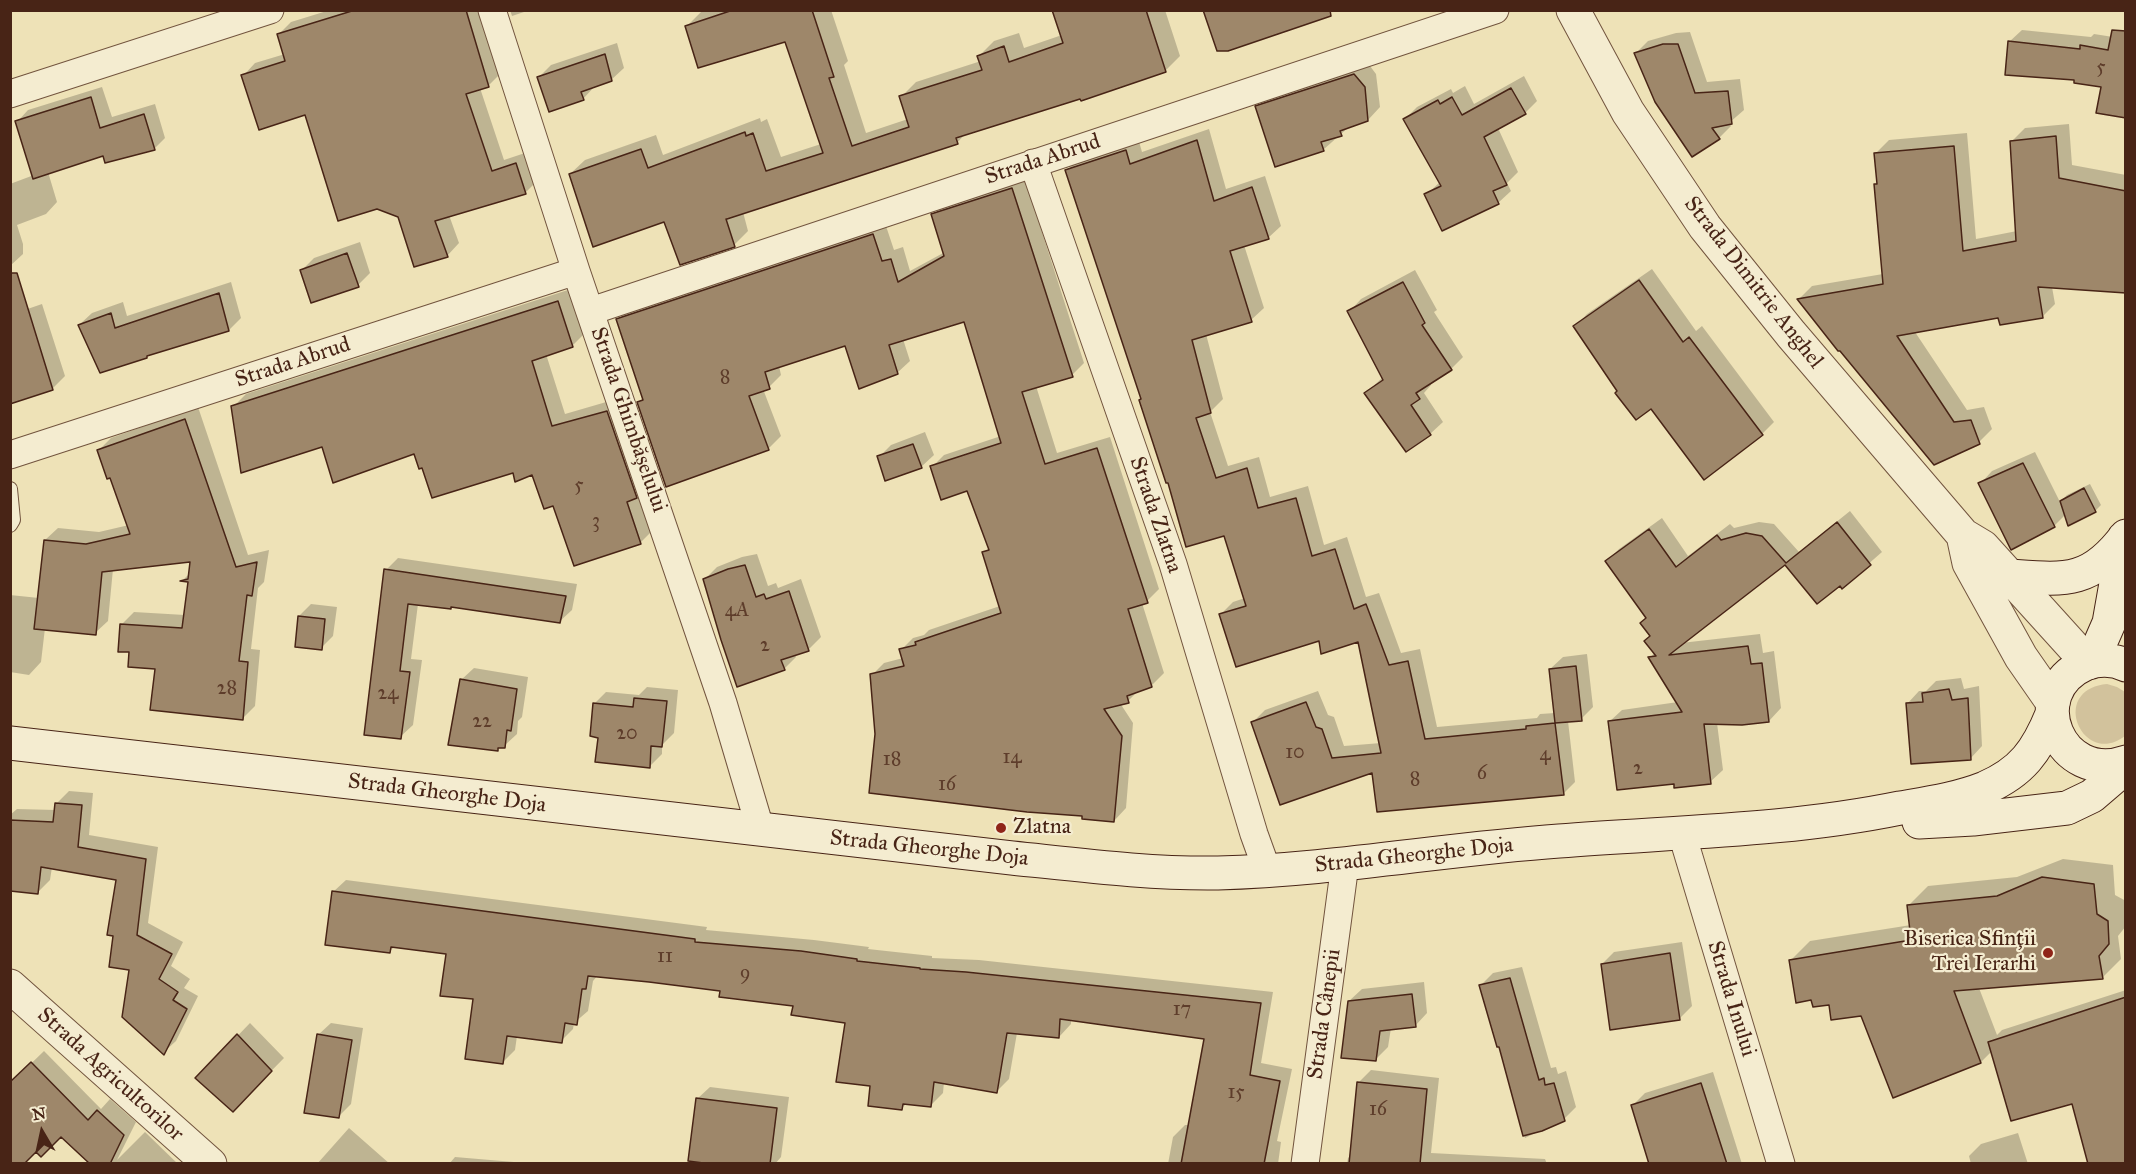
<!DOCTYPE html>
<html>
<head>
<meta charset="utf-8">
<style>
  body { margin:0 }
  #map { position:relative; width:2136px; height:1174px; overflow:hidden; background:#eee2b7; font-family:"IM FELL Great Primer",serif }
  canvas { display:block }
  .frame { position:absolute; inset:0; border:12px solid #482416; pointer-events:none }
  .north { position:absolute; left:12px; top:1102px; width:60px; height:60px; -webkit-text-stroke:4px #f4ecd0; paint-order:stroke; rotate:351deg; font-size:16px; font-weight:700; line-height:24px; text-align:center; color:#482416 }
  .north::after { content:''; display:block; margin:auto; width:21px; height:27px; background:#482416; clip-path:polygon(50% 0,100% 100%,50% 72%,0 100%) }
</style>
</head>
<body>
<div id="map">
<canvas width="2136" height="1174"></canvas>
<div class="frame"></div>
<div class="north">N</div>
</div>
<script>
const context = document.querySelector('canvas').getContext('2d');
context.lineJoin = 'round';
function fill(path, color) { context.fillStyle = color; context.fill(path, 'evenodd'); }
function strokePath(path, color, width, dash) { context.strokeStyle = color; context.lineWidth = width; context.lineCap = dash ? 'butt' : 'round'; context.setLineDash(dash || []); context.stroke(path); }
function write(font, color, halo, rows, align = 'center') {
  context.font = font + ' "IM FELL Great Primer",serif'; context.lineWidth = 4.5; context.setLineDash([]); context.textBaseline = 'middle'; context.strokeStyle = halo; context.fillStyle = color; for (const [text, x, y, turn = 0] of rows) {
    context.save(); context.translate(x, y); context.rotate((+turn || 0) * Math.PI / 180); context.textAlign = isNaN(turn) ? turn : align; if (halo) context.strokeText(text, 0, 0); context.fillText(text, 0, 0); context.restore();
  }
}
fill(new Path2D(`
  M2107 684 2117 687 2125 692 2126 735C2084 770 2047 690 2107 684Z`), '#d2c29c');
fill(new Path2D(`
  M330 10H490L501 73 489 85 480 88 504 160 528 152 537 181 525 193 449 215 459 243 447 256 399 216 306 113 243 76 255 63 285 54 278 35 291 22Z
  M510 10H530L512 16Z
  M706 10H831L848 61 844 65 866 133 908 119 901 97 916 82 981 61 979 56 994 41 1019 33 1024 48 1062 35 1054 10H1165L1180 56 1165 71 966 133 957 143 743 212 748 231 734 245 570 174 585 160 656 135 663 155 760 118 761 122 767 119 781 157 821 144 786 40 686 27 701 12Z
  M2022 30 2091 37 2094 34 2126 39 2103 85 2076 79 2009 42Z
  M1690 32 1707 82 1740 79 1744 110 1729 123 1731 126 1719 138 1635 54 1648 41 1676 33Z
  M617 43 624 68 611 80 595 86 583 99 539 77 551 65Z
  M1367 62 1376 74 1380 107 1368 120 1350 126 1323 150 1257 107 1269 95Z
  M1524 76 1537 101 1525 113 1498 128 1518 172 1507 183 1511 191 1498 203 1426 195 1440 182 1405 119 1417 107 1451 89 1453 93 1465 86 1474 104Z
  M102 87 112 117 155 104 165 138 154 149 104 154 48 172 57 202 46 214 17 225 23 244V254L10 266V184L34 175 17 122 28 110Z
  M2069 124 2072 165 2126 175V292L2052 287 2055 304 2042 317 1999 316 1915 332 1967 410 1984 407 1992 429 1979 442 1799 299 1812 286 1883 274 1876 184 1878 182 1876 153 1889 140 1967 133 1976 239 2017 231 2012 141 2025 128Z
  M1209 129 1226 189 1265 176 1281 226 1268 238 1244 245 1264 308 1251 320 1206 334 1223 399 1210 412 1228 466 1259 457 1270 497 1308 486 1324 545 1347 537 1366 597 1379 593 1401 653 1420 649 1437 727 1537 718 1540 714 1555 713 1550 669 1563 657 1587 654 1593 707 1581 719 1568 721 1575 782 1563 794 1373 771 1281 803 1253 722 1265 710 1318 691 1328 715 1334 717 1344 746 1381 743 1359 640 1320 639 1221 614 1233 602 1245 598 1225 534 1142 399 1067 170 1079 158 1138 138 1142 152Z
  M1024 176 1084 363 1072 375 1036 386 1057 453 1110 437 1159 589 1147 601 1142 603 1164 673 1151 686 1140 689 1128 701 1120 703 1133 723 1126 808 1114 821 1084 814 876 734 872 675 884 663 903 658 901 650 913 638 924 635 929 630 1000 606 984 553 989 548 968 489 932 467 944 455 1001 436 965 320 903 339 910 361 897 373 846 344 779 366 781 375 769 387 763 389 781 436 769 448 667 485 639 402 644 397 618 320 630 307 885 223 894 250 903 247 910 271 945 252 933 215 945 203Z
  M360 242 370 273 358 285 302 270 314 258Z
  M1652 269 1696 331 1702 326 1774 422 1762 434 1651 407 1619 391 1575 327 1587 314Z
  M1415 270 1437 310 1434 312 1463 357 1451 369 1430 383 1431 385 1424 393 1443 422 1430 434 1366 393 1383 377 1349 312 1361 299Z
  M231 282 241 318 229 330 150 353 79 325 92 313 123 302 127 316Z
  M571 289 585 333 572 346 546 354 565 414 620 398 653 530 640 543 554 504 532 473 423 466 415 452 323 445 233 407 246 394Z
  M42 304 65 376 52 389 10 315Z
  M198 407 248 555 269 550 264 582 258 588 251 649 260 650 255 706 243 718 131 651 122 624 134 612 185 615 189 581 183 580 190 573 192 560 113 569 108 621 95 633 45 628 41 662 29 675 10 672V595L39 598 45 540 58 528 99 532 129 525 111 476 98 451 111 438Z
  M925 432 934 455 921 467 879 457 891 445Z
  M2035 452 2060 502 2067 495 2090 484 2101 505 2095 511 2066 514 2054 526 1980 484 1992 471Z
  M1850 511 1882 552 1842 587 1840 583 1817 602 1785 563 1681 643 1760 634 1763 653 1774 651 1781 708 1769 721 1717 723 1723 770 1710 782H1675L1609 722 1622 710 1678 702 1650 658 1655 652 1647 618 1606 562 1619 549 1662 518 1688 556 1730 524 1734 528 1759 522 1774 524 1799 552Z
  M757 554 768 586 776 583 778 588 801 579 821 637 808 650 795 654 796 657 784 669 705 579 717 567 742 557Z
  M398 558 577 584 572 610 559 622 473 609 418 604 411 659 422 660 413 725 400 737 386 570Z
  M311 604 337 607 333 636 321 648 299 616Z
  M474 668 528 677 522 717 518 721 517 734 504 746H500L497 749 461 680Z
  M1961 678 1964 689 1979 686 1982 746 1970 759 1907 704 1919 691H1926L1936 681Z
  M647 687 678 690 674 733 662 745V754L650 766 600 737 594 704 606 692 639 695Z
  M69 791 93 793 89 835 158 847 148 923 183 942 171 966 190 979 184 988 198 996 176 1041 164 1052 115 935 118 879 52 867 50 880 38 892 10 890V815L17 809 56 810V804Z
  M2063 859 2113 865 2115 895 2126 901V926L2118 936 2121 959 2102 978 1979 988 1997 1035 2002 1030 2126 990V1164L2073 1102 1992 1051 1981 1062 1862 1014 1830 1003 1791 960 1810 941 1911 925 1909 905 1928 886 2017 877Z
  M346 880 707 927 706 930 814 940 869 947 868 949 932 956V958L979 960 1273 992 1261 1063 1292 1069 1277 1141 1281 1142 1278 1164H1168L1173 1137 1185 1125H1189L1206 1037 1071 1019V1024L1059 1037 1017 1033 1009 1079 997 1091 944 1082 943 1093 930 1106 907 1103 902 1108 872 1085 847 1022 794 1005 721 990 598 975 593 981 588 1011 574 1023 573 1029 561 1041 517 1036 515 1050 503 1062 474 998 448 952 395 946 390 951 333 892Z
  M1682 942 1692 1006 1680 1018 1602 964 1614 952Z
  M1522 967 1551 1068 1556 1067 1558 1074 1566 1071 1576 1107 1564 1119 1525 1138 1500 1045 1481 985 1493 973Z
  M1424 982 1427 1013 1415 1026 1391 1028 1388 1047 1376 1059 1349 1001 1362 989Z
  M250 1023 284 1058 233 1110 197 1078Z
  M331 1023 363 1028 351 1104 338 1117 318 1035Z
  M44 1051 101 1109 110 1099 136 1122 117 1160 145 1132 178 1164H92L61 1135 36 1150 10 1084Z
  M1371 1070 1439 1078 1431 1153 1545 1159 1547 1164H1347L1348 1158 1351 1155 1359 1082Z
  M1713 1072 1742 1164H1651L1633 1105 1645 1093Z
  M710 1087 789 1097 781 1157 775 1164H723L697 1099Z
  M349 1128 390 1164H317Z
  M2018 1133 2028 1164H1971L1969 1156 1981 1144Z
  M455 1157 514 1162V1164H449Z`), '#0003');
const building = new Path2D(`
  M355 10H466L489 87 466 94 492 171 516 163 526 194 435 221 448 257 414 267 398 217 377 209 338 221 305 115 259 130 241 75 285 61 277 34Z
  M733 10H812L834 77 829 78 852 146 909 127 899 96 982 70 977 56 1004 46 1009 62 1063 43 1052 10H1146L1166 72 1081 101 1080 99 956 138 958 144 727 219H726L735 247 680 265 664 222 593 247 569 174 641 149 648 168 745 132 746 136 753 133 766 171 823 153 785 42 698 68 685 26Z
  M1203 10H1330L1331 16 1228 51H1217Z
  M2112 30 2126 31V118L2096 113 2101 87 2074 83V80L2005 75 2008 41 2080 49V45L2108 50Z
  M1663 44H1678L1695 93 1728 91 1732 124 1712 128 1720 139 1692 157 1655 102 1634 53Z
  M605 54 612 81 581 92 584 100 549 112 537 77Z
  M1354 74 1365 87 1368 121 1340 131 1342 136 1321 142 1324 151 1275 167 1255 106Z
  M1511 88 1526 114 1484 137 1507 185 1493 191 1499 204 1442 231 1424 194 1441 186 1403 119 1438 100 1440 104 1452 97 1462 115Z
  M91 97 100 128 144 114 155 150 105 163 103 156 33 179 15 121Z
  M2056 136 2059 178 2126 191V293L2038 287 2043 318 2000 325 1998 318 1897 336 1954 422 1971 420 1980 444 1934 465 1840 351H1838L1797 299 1883 284 1874 184H1877L1874 153 1954 146 1963 251 2016 241 2010 141Z
  M1197 140 1214 201 1252 187 1269 239 1230 251 1252 322 1192 340 1211 413 1196 418 1216 478 1247 468 1258 508 1296 498 1312 556 1335 549 1354 609 1366 604 1389 665 1408 661 1425 739 1526 729V726L1555 723 1549 669 1576 666 1582 721 1555 723 1564 795 1377 812 1372 773 1280 805 1251 722 1306 702 1316 727 1322 729 1332 758 1381 753 1358 642 1321 654 1319 641 1236 667 1219 614 1246 606 1224 536 1186 547 1168 483H1166L1139 400 1141 399 1065 170 1126 150 1130 164Z
  M1012 188 1073 377 1022 392 1045 464 1097 448 1148 603 1128 609 1152 687 1127 696 1129 703 1104 709 1122 736 1114 822 1082 819V816L1027 812 869 793 875 734 870 674 904 666 899 649 916 645 915 642 1001 613 982 552 989 550 967 491 941 500 930 466 1001 443 964 322 889 345 898 374 859 389 845 346 765 372 770 389 749 396 769 450 666 487 637 402 643 400 616 319 873 234 882 261 891 259 898 282 944 256 931 214Z
  M347 253 359 287 311 303 300 270Z
  M10 273H17L53 390 10 404Z
  M1639 280 1683 342 1689 337 1763 435 1704 480 1651 409 1636 420 1615 393 1617 391 1573 326Z
  M1403 282 1425 323 1422 325 1452 370 1416 393 1420 399 1411 405 1431 435 1406 452 1364 393 1383 380 1347 311Z
  M219 293 229 331 147 356V358L100 373 78 325 111 313 115 328Z
  M558 301 573 347 532 361 552 426 607 411 637 498 627 502 641 544 574 566 553 506 544 509 532 475 515 482 513 473 432 498 422 468 419 469 414 454 333 483 322 447 241 473 231 406Z
  M185 419 236 567 257 562 252 596 247 595 239 661 248 662 243 720 150 710 155 669 128 667 129 652H118L120 624 182 628 188 582 180 581 188 579 190 562 102 572 96 635 34 629 44 540 86 544 130 534 110 478 107 479 97 450Z
  M913 444 922 468 885 481 877 456Z
  M2023 463 2055 527 2011 550 1978 483Z
  M2084 488 2096 512 2068 526 2060 501Z
  M1837 522 1871 565 1842 589 1840 586 1817 604 1785 565 1669 655 1748 646 1751 664 1762 663 1769 722 1742 725 1704 724 1711 784 1674 788V784L1617 790 1608 721 1682 712 1648 657 1656 656 1644 641 1650 636 1640 623 1646 618 1605 561 1649 529 1676 567 1717 535 1721 540 1746 533 1762 536 1786 563Z
  M745 565 756 597 764 594 766 599 789 591 809 651 781 660 785 670 737 687 721 640 703 579 728 569Z
  M384 569 566 596 560 623 451 607V609L408 604 400 671 410 672 401 739 364 735Z
  M298 616 325 619 322 650 295 647Z
  M460 679 517 689 511 731 507 730 505 748H498V751L448 745Z
  M1949 689 1952 700 1968 698 1971 760 1911 764 1906 703 1923 702 1922 693Z
  M634 698 667 701 662 747 651 746 650 768 595 762 598 738 590 736 593 703 633 707Z
  M55 803 82 805 78 847 146 859 137 935 172 954 159 979 178 992 173 1000 187 1009 164 1055 122 1017 129 970 109 967 113 936 107 935 116 880 41 867 38 894 10 891V820L53 822Z
  M2042 877 2094 884 2097 914 2108 921 2109 944 2099 956 2103 979 1954 991 1981 1063 1893 1098 1861 1016 1831 1020 1829 1005 1813 1007 1811 1000 1796 1003 1789 960 1911 940 1907 905 1997 896Z
  M332 891 695 939V942L801 951 857 959V961L920 968V969L966 972 1261 1003 1250 1075 1280 1081 1264 1164H1181L1204 1039 1060 1019 1059 1038 1007 1033 997 1093 934 1082 931 1107 903 1104 902 1110 868 1106 870 1086 836 1082 845 1023 791 1015 793 1006 719 997 720 991 649 982 588 976 586 989H582L577 1025 565 1023 562 1043 507 1036 503 1064 465 1059 473 999 440 996 446 954 391 947 390 953 325 945Z
  M1670 953 1680 1020 1610 1030 1601 964Z
  M1510 978 1539 1080 1544 1078 1545 1085 1554 1083 1565 1121 1542 1131 1523 1136 1499 1047H1497L1479 985Z
  M1412 994 1416 1027 1380 1031 1376 1061 1341 1058 1348 1001Z
  M2126 997V1164H2088L2072 1104 2011 1121 1988 1042Z
  M237 1034 272 1071 233 1112 195 1078Z
  M317 1034 352 1040 339 1118 304 1113Z
  M31 1062 88 1120 97 1110 124 1135 110 1164H90L61 1137 41 1157 36 1152 24 1164H10V1082Z
  M1357 1082 1427 1089 1420 1164H1349Z
  M1701 1083 1727 1164H1649L1631 1105Z
  M696 1098 777 1108 770 1164H711L688 1161Z`);
fill(building, '#9e876a');
strokePath(building, '#482416', 1.5);
const service = new Path2D(`
  M10 489 13 520 10 525`);
const minor = new Path2D(`
  M492 10 576 271 723 703 761 831
  M10 94 270 10
  M1033 163 1173 564 1254 834 1267 870
  M591 311 1495 10
  M10 455 576 271
  M1682 834 1781 1164
  M1305 1164 1345 864`);
const tertiary = new Path2D(`
  M1573 10 1628 112 1705 227 1791 334 1963 535 1983 547 2088 663
  M1963 535 1969 563 2021 657 2053 703
  M10 986 210 1164`);
const secondary = new Path2D(`
  M2010 576C2065 580 2090 584 2126 536
  M2092 662 2109 623 2124 538
  M2126 665C2113 659 2097 659 2085 664 2021 693 2060 785 2126 762
  M10 743 1012 858C1080 865 1149 874 1218 873 1332 870 1445 849 1559 841 1673 832 1788 831 1900 808 1929 803 1957 799 1985 788 2022 772 2037 751 2052 714
  M1919 822 1973 819 2067 808 2092 796 2113 778 2126 764`);
strokePath(service, '#72543e', 16);
strokePath(minor, '#72543e', 29);
strokePath(tertiary, '#72543e', 35);
strokePath(secondary, '#482416', 35);
strokePath(service, '#f4ecd0', 14);
strokePath(minor, '#f4ecd0', 27);
strokePath(tertiary, '#f4ecd0', 33);
strokePath(secondary, '#f4ecd0', 33);
for (const [x, y, r, color] of [
  [1001,828,6,"#8f2418"],
  [2048,953,6,"#8f2418"]
]) { const dot = new Path2D(); dot.arc(x, y, r, 0, 2 * Math.PI); context.fillStyle = color; context.fill(dot); strokePath(dot, '#f4ecd0', 2); }
write('20px', '#5e3d2b', null, [
  ["5",2101,68],
  ["8",725,378],
  ["5",579,486],
  ["3",596,522],
  ["4A",737,611],
  ["2",765,646],
  ["28",227,689],
  ["24",388,694],
  ["22",482,722],
  ["20",627,734],
  ["10",1295,753],
  ["4",1545,755],
  ["14",1012,758],
  ["18",892,760],
  ["2",1638,769],
  ["6",1482,774],
  ["8",1415,780],
  ["16",947,785],
  ["11",665,957],
  ["9",745,974],
  ["17",1182,1010],
  ["15",1236,1093],
  ["16",1378,1110]
]);
write('22px', '#482416', '#f4ecd0', [
  ["Strada Abrud",1043,160,-18],
  ["Strada Dimitrie Anghel",1753,283,52],
  ["Strada Abrud",293,363,-18],
  ["Strada Ghimbășelului",628,420,71],
  ["Strada Zlatna",1155,515,71],
  ["Strada Gheorghe Doja",447,794,7],
  ["Strada Gheorghe Doja",929,849,6],
  ["Strada Gheorghe Doja",1414,856,-6],
  ["Strada Inului",1731,999,73],
  ["Strada Cânepii",1325,1014,-82],
  ["Strada Agricultorilor",110,1075,42]
]);
write('22px', '#482416', '#f4ecd0', [
  ["Zlatna",1013,828],
  ["Biserica Sfinții",2036,940,"right"],
  ["Trei Ierarhi",2036,965,"right"]
], 'left');
</script>
</body>
</html>
